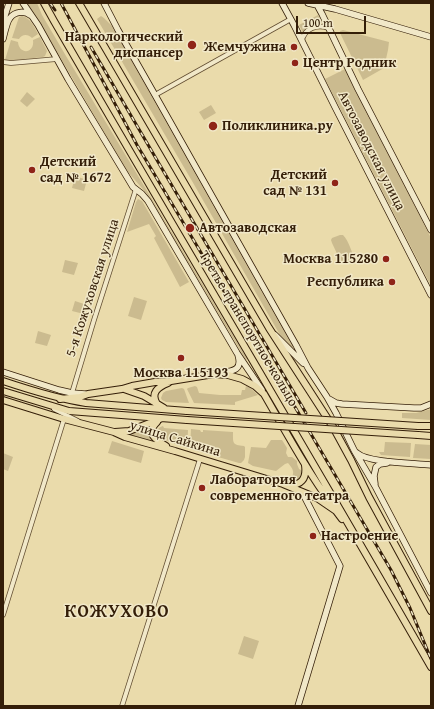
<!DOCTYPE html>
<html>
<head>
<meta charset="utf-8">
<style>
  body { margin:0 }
  #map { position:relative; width:434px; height:709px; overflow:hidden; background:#eadbab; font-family:"Gentium Book Plus",serif }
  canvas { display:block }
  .frame { position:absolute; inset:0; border:4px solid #341e08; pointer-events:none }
  .scale { position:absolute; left:296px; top:16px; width:70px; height:18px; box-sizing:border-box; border:2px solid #341e08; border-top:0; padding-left:5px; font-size:12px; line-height:14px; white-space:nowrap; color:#341e08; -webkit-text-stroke:3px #f1e8c8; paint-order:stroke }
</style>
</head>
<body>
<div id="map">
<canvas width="434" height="709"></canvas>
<div class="frame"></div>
<div class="scale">100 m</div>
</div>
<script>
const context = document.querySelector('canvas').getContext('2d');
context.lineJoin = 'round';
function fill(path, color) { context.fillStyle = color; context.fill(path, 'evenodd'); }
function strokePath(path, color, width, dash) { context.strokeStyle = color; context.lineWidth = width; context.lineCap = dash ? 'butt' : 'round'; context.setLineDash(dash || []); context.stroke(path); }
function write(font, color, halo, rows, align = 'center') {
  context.font = font + ' "Gentium Book Plus",serif'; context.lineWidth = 3; context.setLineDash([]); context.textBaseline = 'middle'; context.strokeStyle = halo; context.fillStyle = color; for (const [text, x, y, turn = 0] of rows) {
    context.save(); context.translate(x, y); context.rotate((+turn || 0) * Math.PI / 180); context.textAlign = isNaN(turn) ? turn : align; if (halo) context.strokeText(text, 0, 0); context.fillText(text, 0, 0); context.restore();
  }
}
fill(new Path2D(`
  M26 3H37L42 15 66 56 152 199 247 359 246 360 147 194 128 172 124 166 37 18Z
  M318 15 322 23 309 26 303 33 299 25Z
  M22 16C31 18 34 27 38 34L32 38C28 34 22 34 19 39L12 38 19 17Z
  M101 16 104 18 112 26 259 287 293 347 292 348 280 335 192 181 97 19Z
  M343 30 389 42 388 50 384 68 363 80 341 35 340 31Z
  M40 37 47 51 45 56 43 57 7 61 5 60 11 40 18 42C19 55 35 54 33 40Z
  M345 69 431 238V286L325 79Z
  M27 92 35 99 27 107 20 101Z
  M211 105 216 113 204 120 199 112Z
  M75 176 87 180 84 191 72 188Z
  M138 199 142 201 189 282 180 287 154 238 156 236 149 224 127 232 136 202Z
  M340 235H343C346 238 348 242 350 247 354 256 354 261 342 263L340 260 332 243 331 240 332 238Z
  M65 260 78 263 74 275 62 272Z
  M134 297 147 301 141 320 128 316Z
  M75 301 87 305 84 314 72 311Z
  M38 331 51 335 47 346 35 343Z
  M195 386 197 387 199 393 220 395H241L242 390H245L246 386 249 387 258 395 235 402V405L194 403 187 389 188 388Z
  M182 388 184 389 189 403 166 402 162 400 161 398 163 393 166 391Z
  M431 409V420L402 418V413H416Z
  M149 426 150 434 153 442 124 435Z
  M163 426 164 428 188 430 187 448 162 439 158 434 157 432C158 429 159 427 163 426Z
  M191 429 200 430 201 432H203V430L233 432C233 443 232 445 244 446L245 447V457L244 460 241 463H239L190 449Z
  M271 440H282L287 448 286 453 288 457H292L297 461V464L299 469 301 470 303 472 299 479H293L292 477C295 471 292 468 288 463L285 464 276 471 253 466 248 463 251 447 266 448Z
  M112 441 144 451 141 463 108 453Z
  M385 442 411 443 410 457 381 455 379 452H384Z
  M415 444 431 445V459L413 458Z
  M3 453 13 457 8 471 3 469Z
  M244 636 259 641 253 659 238 654Z`), '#cbbb8f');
const street = new Path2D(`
  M302 41C304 28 318 24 328 28
  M3 62 11 63 57 59
  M155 95 291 19
  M72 393 94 320 136 189
  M54 409 78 421
  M3 615 64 419
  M122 706 200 459`);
const secondary = new Path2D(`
  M23 3 38 25 68 79 127 177 133 187 142 194 148 201 237 353 262 390
  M104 3 118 30 155 95 296 345 308 368 327 397 336 413 354 450 375 486 431 593
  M282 3 294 25 335 107 431 295
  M308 3 335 9 431 37
  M316 3 322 14 358 89 431 230
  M3 22 9 3
  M3 39C4 35 7 21 10 18 15 11 25 11 30 15
  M275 335 303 363
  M3 372 59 390 72 393 85 394
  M220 373C232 371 243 371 238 355
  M329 399 336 403 342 404 414 408H421L431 404
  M357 453C368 463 415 463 431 465
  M375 484 374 476 376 467 380 464 387 463
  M298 706 340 566 302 492`);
const primary = new Path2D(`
  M44 3 54 21C179 237 307 450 431 667
  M79 3 269 328 333 427 351 460 369 497 431 611
  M3 381C30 390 58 399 86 403L187 411
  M124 389 144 396 164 408
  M3 391 69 411 187 420
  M60 399 80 397 88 394 122 389 132 386 155 382 171 381 214 374 228 375 242 379 255 386 264 394C286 432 307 471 333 506
  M3 400 64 419 114 432 125 437 175 451 283 484 317 498 336 511 342 519
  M157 404C150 393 158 387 168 383
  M157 422C145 433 156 440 166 446
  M418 426H431
  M115 432 129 431 160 419
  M418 435 431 436
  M287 485C301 486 307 479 305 465`);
strokePath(street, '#624d31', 5.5);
strokePath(secondary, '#341e08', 7);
strokePath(primary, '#341e08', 8);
strokePath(street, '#f1e8c8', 4);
strokePath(secondary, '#f1e8c8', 5.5);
strokePath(primary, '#eadbab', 6);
const rail = new Path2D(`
  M50 3 55 10
  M61 3 137 145 225 293 265 356 391 570 410 608 431 659
  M91 47 161 167 306 413`);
strokePath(rail, '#341e08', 3);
strokePath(rail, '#f1e8c8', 1.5, [4.5]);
const primaryBridge = new Path2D(`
  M187 411 418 426
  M187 420 418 435`);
strokePath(primaryBridge, '#341e08', 8, []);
strokePath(primaryBridge, '#eadbab', 6);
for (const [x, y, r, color] of [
  [192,45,5,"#8f2418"],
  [294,47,4,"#8f2418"],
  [295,63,4,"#8f2418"],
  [213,126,5,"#8f2418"],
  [32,170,4,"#8f2418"],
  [335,183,4,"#8f2418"],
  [190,228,5,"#8f2418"],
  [386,259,4,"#8f2418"],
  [392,282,4,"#8f2418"],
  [181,358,4,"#8f2418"],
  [202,488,4,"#8f2418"],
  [313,536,4,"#8f2418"]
]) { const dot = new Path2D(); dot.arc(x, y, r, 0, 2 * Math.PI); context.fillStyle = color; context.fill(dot); strokePath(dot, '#f1e8c8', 1.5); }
write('bold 14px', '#341e08', '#f1e8c8', [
  ["Наркологический",183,37,"right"],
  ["диспансер",183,53,"right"],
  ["Жемчужина",286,47,"right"],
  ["Центр Родник",303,63],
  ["Поликлиника.ру",222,126],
  ["Детский",40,162],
  ["сад № 1672",40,178],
  ["Детский",327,175,"right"],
  ["сад № 131",327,191,"right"],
  ["Автозаводская",199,228],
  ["Москва 115280",378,259,"right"],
  ["Республика",384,282,"right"],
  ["Москва 115193",181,373,"center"],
  ["Лаборатория",210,480],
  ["современного театра",210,496],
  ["Настроение",321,536]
], 'left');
write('14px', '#341e08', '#f1e8c8', [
  ["Автозаводская улица",371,151,63],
  ["5-я Кожуховская улица",93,288,-72],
  ["Третье транспортное кольцо",248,329,59],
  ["улица Сайкина",175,439,17]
]);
context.letterSpacing = '1px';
write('bold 18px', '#341e08', '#f1e8c8', [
  ["КОЖУХОВО",117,612]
]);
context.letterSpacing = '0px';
</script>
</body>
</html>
